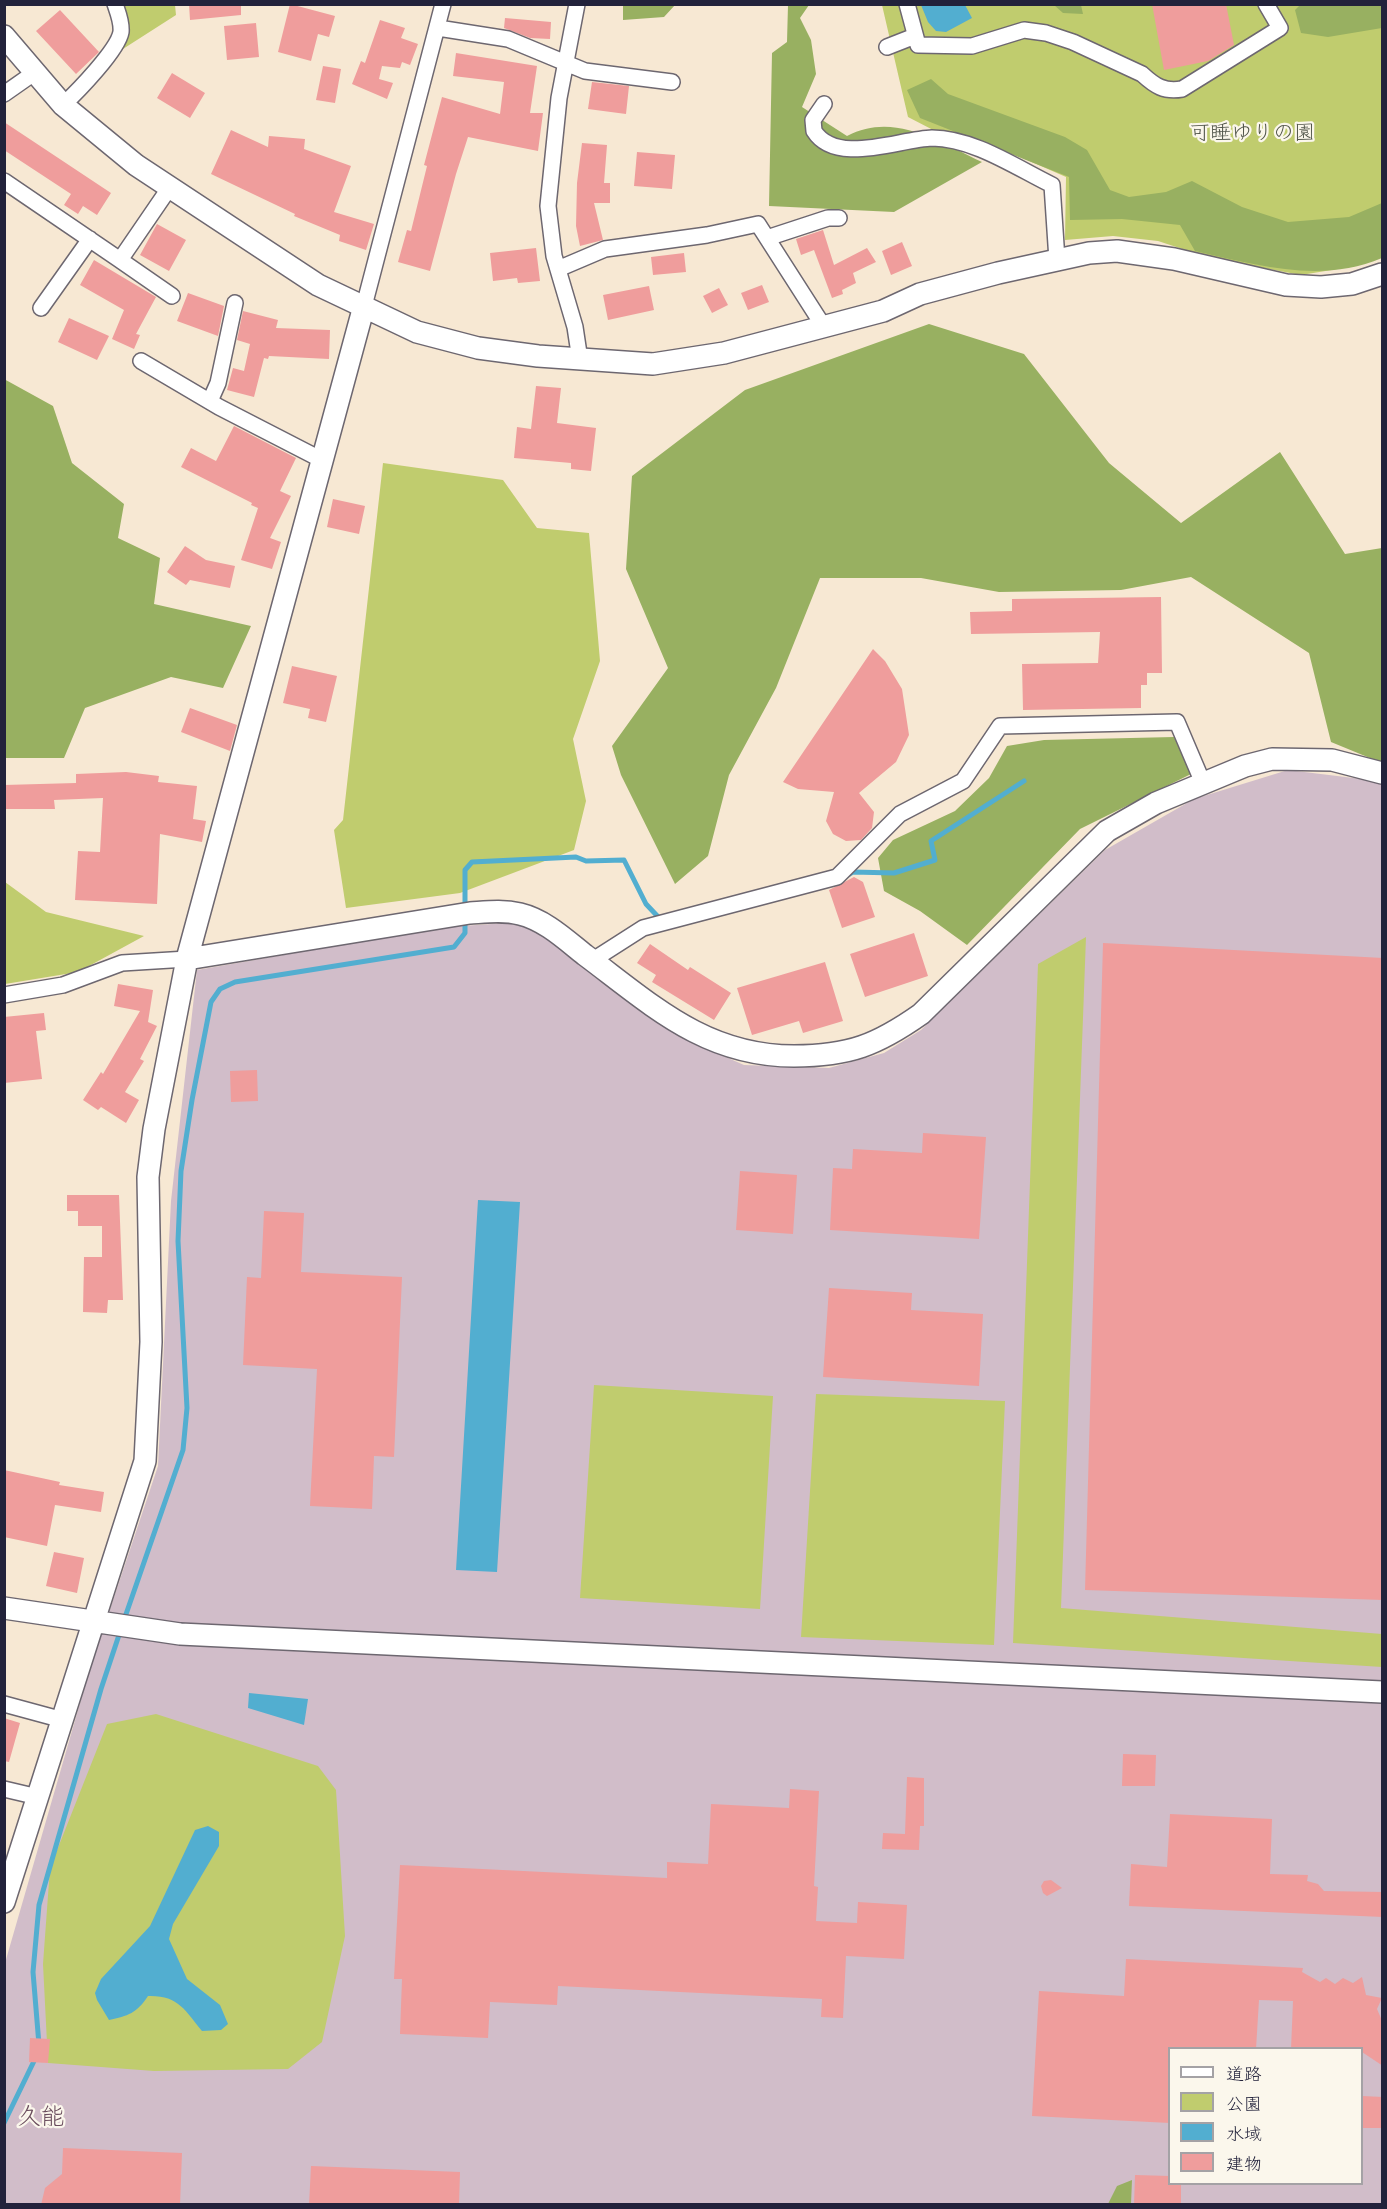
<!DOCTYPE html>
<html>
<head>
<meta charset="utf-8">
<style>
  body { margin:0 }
  #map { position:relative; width:1387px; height:2209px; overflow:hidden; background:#f7e8d3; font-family:"Balsamiq Sans","Klee One",sans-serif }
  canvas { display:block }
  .frame { position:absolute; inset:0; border:6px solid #22223b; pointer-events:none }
  .legend { position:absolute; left:1168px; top:2047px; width:195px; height:138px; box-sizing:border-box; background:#fbf7ec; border:2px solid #a4a2a5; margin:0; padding:8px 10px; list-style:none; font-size:18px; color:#22223b }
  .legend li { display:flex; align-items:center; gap:12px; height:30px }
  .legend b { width:30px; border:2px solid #a4a2a5 }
</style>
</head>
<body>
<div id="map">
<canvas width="1387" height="2209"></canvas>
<div class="frame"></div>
<ul class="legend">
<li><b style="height:8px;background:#fff"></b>道路</li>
<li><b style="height:16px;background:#c0cc6e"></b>公園</li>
<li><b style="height:16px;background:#52aed0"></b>水域</li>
<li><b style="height:16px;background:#ef9d9c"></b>建物</li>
</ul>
</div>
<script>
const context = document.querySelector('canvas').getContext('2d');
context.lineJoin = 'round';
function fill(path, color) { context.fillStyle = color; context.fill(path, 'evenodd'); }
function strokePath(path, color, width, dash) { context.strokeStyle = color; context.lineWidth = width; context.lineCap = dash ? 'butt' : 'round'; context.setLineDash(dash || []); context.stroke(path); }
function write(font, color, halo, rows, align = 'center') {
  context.font = font + ' "Balsamiq Sans","Klee One",sans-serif'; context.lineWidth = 4.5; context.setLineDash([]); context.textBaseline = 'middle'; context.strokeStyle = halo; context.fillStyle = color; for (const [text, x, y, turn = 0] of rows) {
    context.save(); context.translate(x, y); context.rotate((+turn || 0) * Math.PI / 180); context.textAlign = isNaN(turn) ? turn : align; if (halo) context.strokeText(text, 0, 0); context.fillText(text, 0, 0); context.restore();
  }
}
fill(new Path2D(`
  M1288 770 1378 781 1382 784V2204H5V1963L89 1672 158 1466 171 1201 197 970 445 927 508 923 537 930 680 1037 744 1065 829 1068 884 1053 921 1030 1105 850 1194 799ZM1170 2048H1362V2184H1170Z`), '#d1bdc9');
fill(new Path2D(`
  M121 5H175L176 15 112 56Z
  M882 5H1382V256L1356 266 1301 275 1210 258 1158 241 1113 236 1065 240 1066 177 986 142 937 132 908 117Z
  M383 463 503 480 537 528 589 533 600 661 573 739 586 801 574 850 460 893 346 908 334 830 343 820Z
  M5 882 46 912 144 936 78 972 5 984Z
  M1086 937 1061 1608 1382 1634V1667L1013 1643 1038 964Z
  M594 1385 773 1396 760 1609 580 1598Z
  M816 1394 1005 1401 994 1645 801 1637Z
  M156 1714 318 1766 336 1790 345 1936 322 2042 288 2069 154 2071 48 2063 43 1964 50 1868 107 1724Z`), '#c0cc6e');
fill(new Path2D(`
  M1301 4 1382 5V28L1328 37 1301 33 1295 10Z
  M623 5V4L675 5 664 17 623 20Z
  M788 5H809L800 18 811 40 816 74 802 107 847 136C894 111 939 142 982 162L894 212 769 206 772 53 787 42Z
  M1054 5H1081L1083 14 1063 13Z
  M931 79 948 94 1065 137 1087 150 1110 190 1129 197 1166 192 1192 181 1242 207 1288 222 1349 217 1382 203V258C1321 284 1257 265 1195 251L1180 225 1122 219 1070 220 1069 177 920 118 907 90Z
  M929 324 1024 354 1109 463 1181 523 1280 452 1345 554 1382 548V763L1331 742 1309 653 1191 577 1121 590 999 592 921 578H820L776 688 729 775 708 856 675 884 621 775 612 746 668 668 626 569 632 476 745 390Z
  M4 379 53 406 72 463 124 504 118 538 160 558 154 604 251 626 223 688 171 677 85 708 64 758H5Z
  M1174 737 1191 774 1080 829 967 945 920 911 884 891 878 858 893 840 955 811 989 778 1007 746 1044 740Z
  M1132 2180 1131 2204H1108L1117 2186Z`), '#98b061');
fill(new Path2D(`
  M921 5H965L972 18 946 32 936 31 928 22Z
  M478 1200 520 1202 497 1572 456 1570Z
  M249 1693 308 1699 304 1725 248 1708Z
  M208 1826 219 1832V1846L173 1924 169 1939 187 1979 220 2005 228 2024 221 2030 202 2031C185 2010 178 1995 148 1996 137 2013 128 2016 109 2020L97 2000 95 1993 101 1979 150 1926 195 1830Z`), '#52aed0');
strokePath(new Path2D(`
  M845 877 853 872 894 873 935 860 931 841 1024 781
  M465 910V870L472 862 576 857 586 861 624 860 646 904 662 921
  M124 1620 183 1450 187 1408 178 1241 181 1171 192 1100 211 1002 220 989 235 982 454 947 465 933V919
  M39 2045 33 1972 39 1905 101 1689 121 1629
  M4 2123 36 2057`), '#52aed0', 5);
fill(new Path2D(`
  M189 4H241V15L190 20Z
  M290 4 335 16 329 37 318 34 311 61 278 52Z
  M1152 4H1226L1234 45 1208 61 1164 70Z
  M60 10 99 52 76 74 36 31Z
  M505 18 551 22 550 39 530 38 504 28Z
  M380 20 405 28 401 38 418 44 410 65 402 62 400 68 382 66 379 79 393 83 387 99 352 84 361 61 365 63Z
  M256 23 259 57 227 60 224 26Z
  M456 53 537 66 530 113H543L538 151 468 137 456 174 430 271 398 262 407 230 411 231 427 166 424 165 442 97 500 114 504 82 453 76Z
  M323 66 341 69 335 103 316 100Z
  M172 73 205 93 190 118 157 98Z
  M592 82 629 86 626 114 588 109Z
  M4 122 111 193 97 215 83 206 78 214 64 205 71 194 4 150Z
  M231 130 268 147 269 136 305 139 304 149 351 166 334 212 374 224 366 250 339 241 340 235 294 216 295 214 211 174Z
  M582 143 607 145 604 183H610V203H594L603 240 580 246 576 226 577 183Z
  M637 152 675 155 672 189 634 186Z
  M157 224 186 240 169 271 140 255Z
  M823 230 834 265 867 248 876 262 853 273 856 283 842 290 843 294 832 298 814 250 801 255 796 239Z
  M902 242 912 266 891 275 882 251Z
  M536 248 540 281 518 283 517 278 493 281 490 253Z
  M684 253 686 272 653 275 651 257Z
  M94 260 156 297 136 334 140 335 134 349 112 339 124 310 80 285Z
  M762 285 769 302 748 310 741 293Z
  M649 286 654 310 608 320 603 295Z
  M719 288 728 305 712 313 703 296Z
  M188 293 224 306 218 336 177 321Z
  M243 311 278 320 276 328 330 330 329 359 269 356 268 359 264 358 254 397 227 390 233 368 244 371 250 344 237 340Z
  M69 318 109 336 97 360 58 342Z
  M536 386 561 388 557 423 596 428 591 471 571 469V463L514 458 517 427 531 429Z
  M234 426 296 458 280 491 291 496 270 538 281 542 272 569 241 560 258 508 251 505 252 503 181 467 191 448 216 461Z
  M333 499 365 506 359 534 327 527Z
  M185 546 206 560 235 566 230 588 190 580 186 585 167 572Z
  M1161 597 1162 673H1147V685H1141V708L1023 710 1022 664 1098 663 1100 632 971 634 970 612 1012 611V599Z
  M873 649 885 661 902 689 909 735 896 762 859 793 874 812 872 828 861 840 846 841 833 834 826 821 834 792 798 789 783 782Z
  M292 666 337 676 326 722 308 718 310 709 283 703Z
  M190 708 237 725 230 751 181 732Z
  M126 772 159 776 158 782 197 786 193 819 206 821 202 842 160 834 157 904 75 900 78 851 100 852 103 798 54 800 55 809H4V785L76 783V774Z
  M854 877 863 882 875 917 842 928 829 890Z
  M914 933 928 976 865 997 850 954Z
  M1103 943 1383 958V1600L1085 1590Z
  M650 944 688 970 690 967 731 993 714 1020 652 982 656 975 637 963Z
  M825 962 843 1021 803 1033 799 1021 752 1035 737 988Z
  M118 984 153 990 148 1022 157 1026 140 1059 144 1061 125 1092 139 1100 126 1123 101 1107 98 1110 83 1100 101 1072 103 1074 140 1011 114 1006Z
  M44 1013 46 1030 36 1031 42 1079 4 1083V1017Z
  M257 1070 258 1101 231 1102 230 1071Z
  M923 1133 986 1137 979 1239 830 1230 833 1168 852 1169 853 1149 922 1153Z
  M740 1171 797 1175 793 1234 736 1230Z
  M67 1195H119L123 1300H108L107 1313 83 1312 84 1257H102V1226H78V1211H67Z
  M264 1211 304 1213 301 1272 402 1277 394 1457 374 1456 372 1509 310 1506 317 1369 243 1365 247 1277 261 1278Z
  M829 1288 912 1293 911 1310 983 1314 979 1386 823 1377Z
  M4 1470 60 1482 59 1485 104 1492 101 1512 55 1505 47 1546 4 1537Z
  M54 1552 84 1558 77 1593 46 1586Z
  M4 1718 20 1723 9 1762 4 1761Z
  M1123 1754 1156 1755 1155 1786H1122Z
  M907 1777 924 1778V1826H920L919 1850 882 1849 883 1833 905 1834Z
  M790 1789 819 1791 814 1886 818 1887 816 1921 857 1923 858 1902 907 1905 904 1959 846 1956 843 2018 821 2017 822 1999 558 1986 557 2005 490 2002 488 2038 400 2034 402 1979H394L400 1865 667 1878V1862L708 1864 711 1804 789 1808Z
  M1170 1814 1272 1819 1270 1874 1308 1875 1307 1881 1318 1884 1324 1891 1383 1892V1917L1129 1906 1131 1864 1167 1867Z
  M1051 1880 1062 1888 1047 1896 1043 1893 1041 1886 1044 1881Z
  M1126 1959 1303 1968 1302 1972 1320 1982 1326 1978 1335 1984 1343 1978 1353 1983 1362 1977 1366 1995 1382 1998 1377 2009 1383 2023V2066L1362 2052V2049H1291L1293 2001 1259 2000 1256 2049H1170V2123L1032 2116 1039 1991 1124 1996Z
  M30 2038 50 2039 48 2063 29 2062Z
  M1362 2096 1383 2097V2128H1362Z
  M63 2148 182 2153 180 2205H41L45 2188 62 2174Z
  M311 2166 460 2172 459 2205H309Z
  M1135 2175 1170 2176V2184H1181V2205H1134Z`), '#ef9d9c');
const street = new Path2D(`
  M577 4 559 98 548 206 554 256 575 327 580 360
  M907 4 918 45 972 46 1024 30 1046 33 1073 42 1142 74C1155 86 1164 92 1182 89L1280 28 1266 4
  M438 28 508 39 585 71 672 82
  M887 47 915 36
  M4 94 34 73
  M824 104 813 120 814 131C836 166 899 139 932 138 973 138 1017 168 1052 185L1057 260
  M63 105C77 92 118 50 121 32 122 22 118 13 115 4
  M4 181 120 260 170 187
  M767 238 828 218H839
  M120 260 172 296
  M558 269 605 249 707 235 758 224 824 327
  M364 306 443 4
  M41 308 90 239
  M141 361 219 407 322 460
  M210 401 218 383 235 303
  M593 960 643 928 837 877 900 814 963 781 1000 726 1177 722 1203 783
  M4 995 63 985 122 963 187 959
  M4 1704 63 1720
  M4 1789 38 1797`);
const secondary = new Path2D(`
  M4 36 63 105 136 165 318 285 417 332 478 348 538 356 653 364 724 353 883 311 920 294 998 273 1089 253 1117 251 1174 259 1286 285 1321 287 1352 284 1382 274
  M187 959 470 913C487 912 503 910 520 914 545 920 566 940 585 955 652 1005 705 1056 794 1056 849 1056 877 1045 921 1014L1107 831 1156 803 1245 766 1272 759 1332 760 1382 773
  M4 1608 180 1634 1382 1692
  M4 1902 145 1461 151 1342 148 1177 154 1129 187 959 364 306`);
strokePath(street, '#6d6770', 18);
strokePath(secondary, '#6d6770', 24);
strokePath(street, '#fff', 15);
strokePath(secondary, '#fff', 21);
write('21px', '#51554a', '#fbf7ec', [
  ["可睡ゆりの園",1252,134]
]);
write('24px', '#6a4d5d', '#fbf7ec', [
  ["久能",41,2118]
]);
</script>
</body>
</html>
